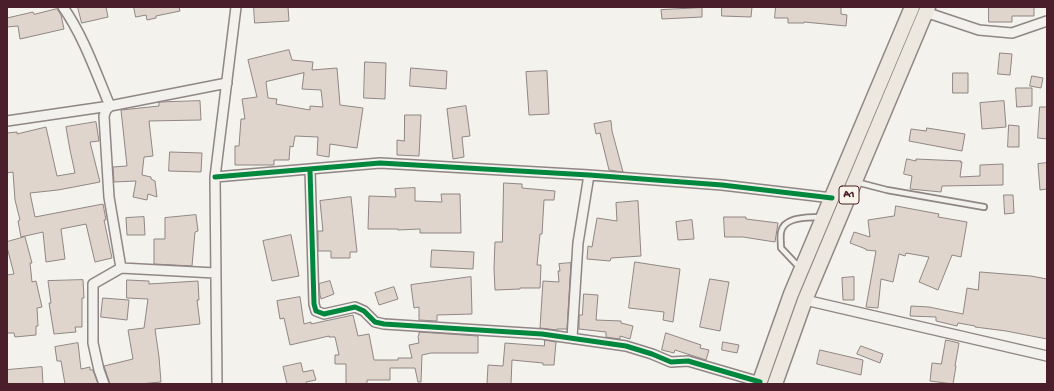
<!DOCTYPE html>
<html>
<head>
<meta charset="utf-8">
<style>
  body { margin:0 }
  #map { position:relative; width:1054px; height:391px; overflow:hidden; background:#f4f2ec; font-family:"Gochi Hand",sans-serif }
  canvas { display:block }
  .frame { position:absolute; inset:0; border:8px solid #4a1f2b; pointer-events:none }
</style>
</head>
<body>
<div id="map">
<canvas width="1054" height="391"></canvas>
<div class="frame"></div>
</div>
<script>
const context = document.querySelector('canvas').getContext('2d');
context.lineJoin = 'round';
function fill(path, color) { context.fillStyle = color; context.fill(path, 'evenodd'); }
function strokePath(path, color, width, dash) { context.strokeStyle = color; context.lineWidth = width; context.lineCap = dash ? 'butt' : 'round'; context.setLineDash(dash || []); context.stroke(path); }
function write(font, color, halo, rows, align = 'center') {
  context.font = font + ' "Gochi Hand",sans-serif'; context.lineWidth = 4; context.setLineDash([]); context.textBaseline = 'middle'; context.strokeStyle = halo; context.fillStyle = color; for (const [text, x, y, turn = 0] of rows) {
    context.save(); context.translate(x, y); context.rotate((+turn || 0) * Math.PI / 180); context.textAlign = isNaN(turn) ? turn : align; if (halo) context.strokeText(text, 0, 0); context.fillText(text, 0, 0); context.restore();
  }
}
const building = new Path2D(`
  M78 7H106L108 17 82 23Z
  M134 7H179L180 11 156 16V18L147 20 146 15 136 17Z
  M254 7H288L289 21 255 23Z
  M722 7H752L751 17 722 16Z
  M776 7H841V14L847 15 846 26 804 22V23H788V18H775Z
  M989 7H1034V16H1012V22H989Z
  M702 8V17L662 19 661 10Z
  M57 9 61 15 64 29 20 39 18 26 7 27V18L33 12 34 14Z
  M289 50 292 60 313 62 312 70 337 68 340 105 363 108 357 148 330 144 329 157 317 155 318 137 295 136 293 147 290 146 289 160H274V165H235V146H239L241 119H245L242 99 257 97 248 60ZM304 73 302 89 321 90 323 107 310 106V110L276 104 277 99 268 98 266 82Z
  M1000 53 1012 54 1010 75 998 74Z
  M365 62 386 63 385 99 364 98Z
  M411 68 447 71 446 89 410 86Z
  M547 71 549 114 529 115 526 72Z
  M953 73H968V93H953Z
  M1032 76 1043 78 1041 88 1030 86Z
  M1016 88H1032V106L1017 107Z
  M200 101 201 120 149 121 153 156 144 157 142 175 151 177V179L155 181 157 197 148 194 147 200 133 197 136 181 114 182 113 167 127 166 121 110 159 106V102H160Z
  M1004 101 1006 127 982 129 980 103Z
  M466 106 470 136 462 137 464 157 453 159 447 109Z
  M1040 107H1047V139L1038 138Z
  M405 115H421L419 156 397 155V140L404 141Z
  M611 121 612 131 623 172 609 170 600 133 596 134 594 124Z
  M96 122 99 141 90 142 100 182 58 190 30 193 35 217 103 204 106 220H104L112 258 95 262 86 224 61 229 65 259 46 262 43 232 21 237 18 221 20 220 15 200 13 172 7 173V133L17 132V134L46 127 57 176 75 173 70 150 66 127Z
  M1009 125 1019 126V147H1008Z
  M927 128 965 134 962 151 909 141 911 129 926 131Z
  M170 152 202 153 201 172 169 171Z
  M907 159 916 161V159L961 161 960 162H962L960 177 980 176V165L1003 164V185L942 186 941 192 910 189 912 176 904 174Z
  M1047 163V189L1040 190 1038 164Z
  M504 183 522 184V188L555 191 554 200H544L542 234H540L537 265H541L540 288H520V289L495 290 494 268 495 242H502Z
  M415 188V201L442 202 441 194H460L461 233H420V229L398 230V229H368L369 196 396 197 395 189Z
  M1004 195H1013L1014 213 1005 214Z
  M351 197 357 252H350V258H331V251H318V231H323L320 201Z
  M638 201 641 256 611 258 610 261 587 259 588 246 592 247 597 218 617 221 616 203Z
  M896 206 939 214 938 217 967 222 961 257 952 255 938 290 919 282 929 257 906 253 905 256 899 254 893 282 881 279 878 308 866 307 876 251 866 250V249L850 243 854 232 870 237 868 220 894 216Z
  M196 215 198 231 195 232 192 266 154 264V239H165V218Z
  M144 217 145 235H127L126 218Z
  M724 217H746V219L778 223 775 242 743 237H725Z
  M692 220 694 239 678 240 676 222Z
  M291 235 299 276 272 281 263 241Z
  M25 237 32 263H30L32 282 36 281 42 307 37 308 38 326H36V335L15 337 14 333H7V275L14 274 7 247V242Z
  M432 250 474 252 473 269 431 267Z
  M635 262 680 269 673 322 663 320 664 312 629 308Z
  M571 263 567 329H557V330L540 328 543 281 559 282 558 271H560L559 264Z
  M980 272 1031 276 1047 279V339L1006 331 975 327V326L958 323 957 326 936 321V317L910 316 911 306 929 307 963 314 967 288 978 290Z
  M471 277 472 314 437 315V321L419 320V307L414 308 411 285Z
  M854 277V300H843L842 278Z
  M710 279 729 282 720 331 700 327Z
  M83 280 84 298H82V327H75L76 332 54 334 49 303H51L48 281Z
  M127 280 149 281V284L198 281 199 300H197L200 324 155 329 159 357 161 382 139 384H110L104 366 133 359 128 330 144 328 148 299 127 298Z
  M330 281 334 294 321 299 320 295 319 284Z
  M394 287 398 299 379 305 375 293Z
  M584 294 598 295 596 320 621 321V323L633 326 630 339 620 336V339L606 337V332L579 329V315H582Z
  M300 297 304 324 311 322V324L353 315 358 336 369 334 374 360H398V358H412L409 345 419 343 418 336 419 335V332L478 336V353H431L422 355 421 382H418L415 368H390V380H367V384H346V364H335V355H339L335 337H329V336L290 345 284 318 280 319 277 301Z
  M103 298 129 300 127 320 101 317Z
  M666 333 701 345 700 348 709 350 706 360 675 350 674 353 662 350Z
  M545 340 556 342 554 365H543V363L512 360 511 384H487L488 365 503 366 505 343 544 346Z
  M946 340 959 343 955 366H956L953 384 930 381 932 363 941 364Z
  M723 342 739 345 737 353 722 350Z
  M78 343 81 369 90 367V370H93L98 384H65L61 361H57L55 347Z
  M861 346 883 354 880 363 857 354Z
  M820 350 863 360 861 375 817 364Z
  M301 363 303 372 313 370 316 380 306 382 307 384H287L283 367Z
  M42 367 43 384H7V370Z`);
fill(building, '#dfd5cc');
strokePath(building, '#8f8685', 1);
const service = new Path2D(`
  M856 182 887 190 984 207
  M799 267 781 248C781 243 780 237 781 232 784 216 808 218 820 217`);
const minor = new Path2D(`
  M63 7C84 37 96 73 110 106L106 110 104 116 109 197 121 268 93 284V343L99 370 104 384
  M925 12 979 30 1012 33 1047 21
  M7 121 110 106 227 83
  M310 170 314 304 316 311 324 314 355 307 364 311 375 322 384 324 542 334 626 346 652 354 671 362 688 361 760 382
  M215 177 380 163 589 175 722 185 832 198
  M121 268 215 273
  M805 300 1047 356
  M572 338 578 243 589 175
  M217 384 215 177 236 7`);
const trunk = new Path2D(`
  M759 384 791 294 912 7
  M775 384 805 300 928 7`);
strokePath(service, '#8f8685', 8);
strokePath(minor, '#8f8685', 12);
strokePath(trunk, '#8f8685', 17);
strokePath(service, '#f2f1ed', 4.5);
strokePath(minor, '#f2f1ed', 9);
strokePath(trunk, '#ece8df', 14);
strokePath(new Path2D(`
  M310 170 314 304 316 311 324 314 355 307 364 311 375 322 384 324 542 334 626 346 652 354 671 362 688 361 760 382
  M215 177 380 163 589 175 722 185 832 198`), '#00873e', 5);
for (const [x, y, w] of [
  [849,195,20]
]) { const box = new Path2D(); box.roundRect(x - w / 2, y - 9, w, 18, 3); context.fillStyle = '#f7f3e8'; context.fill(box); strokePath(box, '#4a1f2b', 1); }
write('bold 11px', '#4a1f2b', null, [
  ["A1",849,195]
]);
</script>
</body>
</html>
